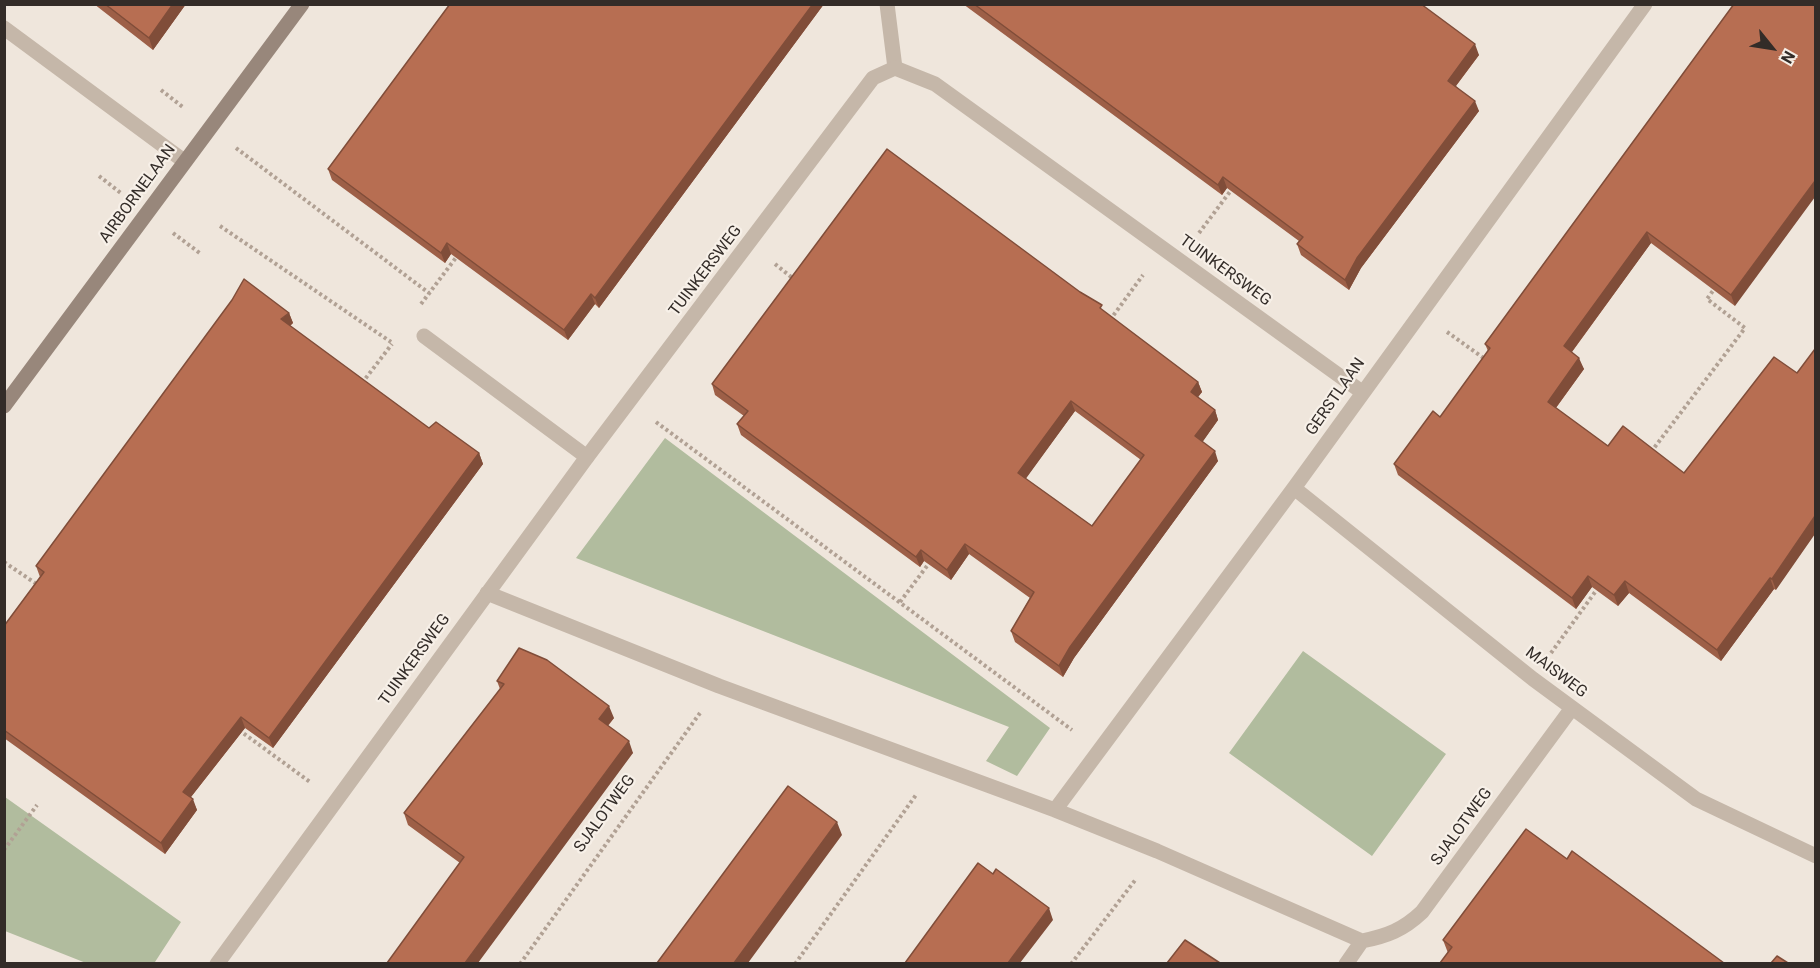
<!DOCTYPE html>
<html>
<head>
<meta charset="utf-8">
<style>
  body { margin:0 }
  #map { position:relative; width:1820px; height:968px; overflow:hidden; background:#efe6dc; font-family:Roboto,sans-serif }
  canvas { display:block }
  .frame { position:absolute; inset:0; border:6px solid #332c28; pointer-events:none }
  .north { position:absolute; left:1742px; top:18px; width:60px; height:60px; -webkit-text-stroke:4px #f7f0e8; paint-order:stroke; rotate:120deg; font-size:16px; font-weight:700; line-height:24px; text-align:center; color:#332c28 }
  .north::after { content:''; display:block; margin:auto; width:21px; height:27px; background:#332c28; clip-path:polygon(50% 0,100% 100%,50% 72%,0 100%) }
</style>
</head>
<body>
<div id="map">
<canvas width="1820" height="968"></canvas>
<div class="frame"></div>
<div class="north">N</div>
</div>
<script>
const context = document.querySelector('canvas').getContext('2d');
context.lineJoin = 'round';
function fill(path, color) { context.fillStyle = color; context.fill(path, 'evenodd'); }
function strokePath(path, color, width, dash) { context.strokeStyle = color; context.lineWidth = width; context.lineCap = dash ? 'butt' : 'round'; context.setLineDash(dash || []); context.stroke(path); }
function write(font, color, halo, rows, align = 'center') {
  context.font = font + ' Roboto,sans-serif'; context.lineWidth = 4.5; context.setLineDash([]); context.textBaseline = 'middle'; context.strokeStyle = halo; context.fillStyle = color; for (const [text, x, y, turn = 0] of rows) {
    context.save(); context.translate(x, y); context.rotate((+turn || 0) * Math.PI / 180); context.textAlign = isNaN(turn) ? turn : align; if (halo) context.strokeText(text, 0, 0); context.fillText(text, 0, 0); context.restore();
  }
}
fill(new Path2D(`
  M665 438 1050 728 1017 776 986 761 1009 727 576 558Z
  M1303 651 1446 754 1372 856 1229 753Z
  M5 797 181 922 155 962 86 963 5 931Z`), '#b1bc9e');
strokePath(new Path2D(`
  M161 90 184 108
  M236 148 429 293
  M99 176 122 194
  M220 226 391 342
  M173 233 201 254
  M1199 233 1232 189
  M775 264 795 280
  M421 304 458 255
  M1110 320 1143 275
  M1447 332 1485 359
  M362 383 392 344
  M656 422 1072 730
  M1651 452 1745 328 1707 299 1715 288
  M4 562 38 585
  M900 602 930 562
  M1551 653 1598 588
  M239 730 310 782
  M4 850 37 805
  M520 964 700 713
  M795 964 916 795
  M1071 964 1136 879`), '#b1a194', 4, [3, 3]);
strokePath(new Path2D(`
  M887 4 895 68
  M424 336 587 457`), '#c5b7a9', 15);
strokePath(new Path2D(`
  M4 28 184 161
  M1294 488 1533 679 1696 799 1816 856
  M487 593 719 686 1055 810 1157 851 1362 941C1387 936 1403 930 1422 912L1572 708
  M1055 810 1294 488 1645 4
  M217 964 587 457 873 78 895 68 935 84 1362 392
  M1346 964 1362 941`), '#c5b7a9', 15);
strokePath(new Path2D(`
  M4 406 302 4`), '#98877b', 15);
fill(new Path2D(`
  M94 4H186L153 50Z
  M450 4H824L599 308 595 304 568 340 451 254 445 263 332 180 328 169Z
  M963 4H1421L1479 55 1456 86 1479 111 1361 268 1349 290 1301 255 1297 244 1299 241 1227 188 1222 195Z
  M1734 4 1735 306 1651 243 1572 352 1584 369 1556 408 1608 446 1684 473 1774 357 1776 590 1774 589 1721 661 1629 593 1618 606 1592 587 1576 609 1398 475 1394 464 1440 417 1488 351 1485 344Z
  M1105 312 1198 382 1202 392 1198 397 1215 410 1218 420 1202 442 1218 461 1074 658 1063 677 1015 642 1011 631 1030 598 969 554 951 580 924 561 920 567 741 435 737 424 744 416 715 395 712 384ZM1075 411 1141 460 1092 526 1025 479Z
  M289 313 293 323 290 326 429 428 479 453 483 464 273 748 245 728 191 797 197 810 165 854 4 738V626L40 577 36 566Z
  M497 681 614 718 608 726 633 753 460 863 408 825 404 813 500 689Z
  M1567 859 1724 963 1448 953 1443 940Z`), '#9d5f47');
fill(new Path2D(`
  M173 4H186L153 50 149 38Z
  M813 4H824L599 308 595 298Z
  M1475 44 1479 55 1452 91 1448 81Z
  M1475 101 1479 111 1361 268 1349 290 1345 280 1357 258Z
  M1223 177 1227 188 1222 195 1218 185Z
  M1815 181V197L1735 306 1731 295Z
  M1647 232 1651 243 1568 357 1564 346Z
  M447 243 451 254 445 263 441 253Z
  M591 294 595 304 568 340 564 330Z
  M289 313 293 323 285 330 281 319Z
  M1579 358 1584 369 1552 413 1548 402Z
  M1198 382 1202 392 1194 402 1191 392Z
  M1071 401 1075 411 1022 484 1018 473Z
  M1215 410 1218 420 1199 447 1195 436Z
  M1215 451 1218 461 1074 658 1063 677 1059 666 1070 647Z
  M479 453 483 464 273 748 269 738Z
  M1815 516V534L1776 590 1772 579Z
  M965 544 969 554 951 580 947 570Z
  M921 550 924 561 920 567 916 557Z
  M1588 576 1592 587 1576 609 1572 598Z
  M1770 578 1774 589 1721 661 1717 650Z
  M1625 581 1629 593 1618 606 1614 595Z
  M609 706 614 718 603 731 599 719Z
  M241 717 245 728 187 802 183 792Z
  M629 741 633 753 478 963H465Z
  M193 799 197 810 165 854 161 843Z
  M837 822 842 835 748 963H734Z
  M1049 908 1053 920 1020 963H1008Z`), '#804d39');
const building = new Path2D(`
  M105 4H173L149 38Z
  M450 4H813L595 298 591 294 564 330 447 243 441 253 328 169Z
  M974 4H1421L1475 44 1448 81 1475 101 1357 258 1345 280 1297 244 1303 237 1223 177 1218 185Z
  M1734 4H1815V181L1731 295 1647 232 1564 346 1579 358 1548 402 1608 446 1623 426 1684 473 1774 357 1797 373 1815 349V516L1772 579 1770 578 1717 650 1625 581 1614 595 1588 576 1572 598 1394 464 1433 411 1440 417 1490 348 1485 344Z
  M887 149 1080 292 1102 305 1100 308 1198 382 1191 392 1215 410 1195 436 1215 451 1070 647 1059 666 1011 631 1034 592 965 544 947 570 921 550 916 557 737 424 748 411 712 384ZM1071 401 1144 455 1092 526 1018 473Z
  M244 279 289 313 281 319 429 428 436 422 479 453 269 738 241 717 183 792 193 799 161 843 4 730V626L44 572 36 566 232 300Z
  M519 648 547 660 609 706 599 719 629 741 465 963H387L464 857 404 813 504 684 497 681Z
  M788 786 837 822 734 963H657Z
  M1526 829 1567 859 1572 851 1724 963H1440L1452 947 1443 940Z
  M978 863 993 874 996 869 1049 908 1008 963H905Z
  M1185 940 1220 963H1167Z
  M1777 956 1788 963H1771Z`);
fill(building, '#b76e52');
strokePath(building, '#804d39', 1.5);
write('16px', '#332c28', '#f7f0e8', [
  ["AIRBORNELAAN",138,194,-54],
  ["TUINKERSWEG",706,271,-53],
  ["TUINKERSWEG",1225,271,36],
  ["GERSTLAAN",1336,397,-55],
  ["TUINKERSWEG",415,660,-54],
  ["MAISWEG",1556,673,37],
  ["SJALOTWEG",605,814,-54],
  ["SJALOTWEG",1462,827,-54]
]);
</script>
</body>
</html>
